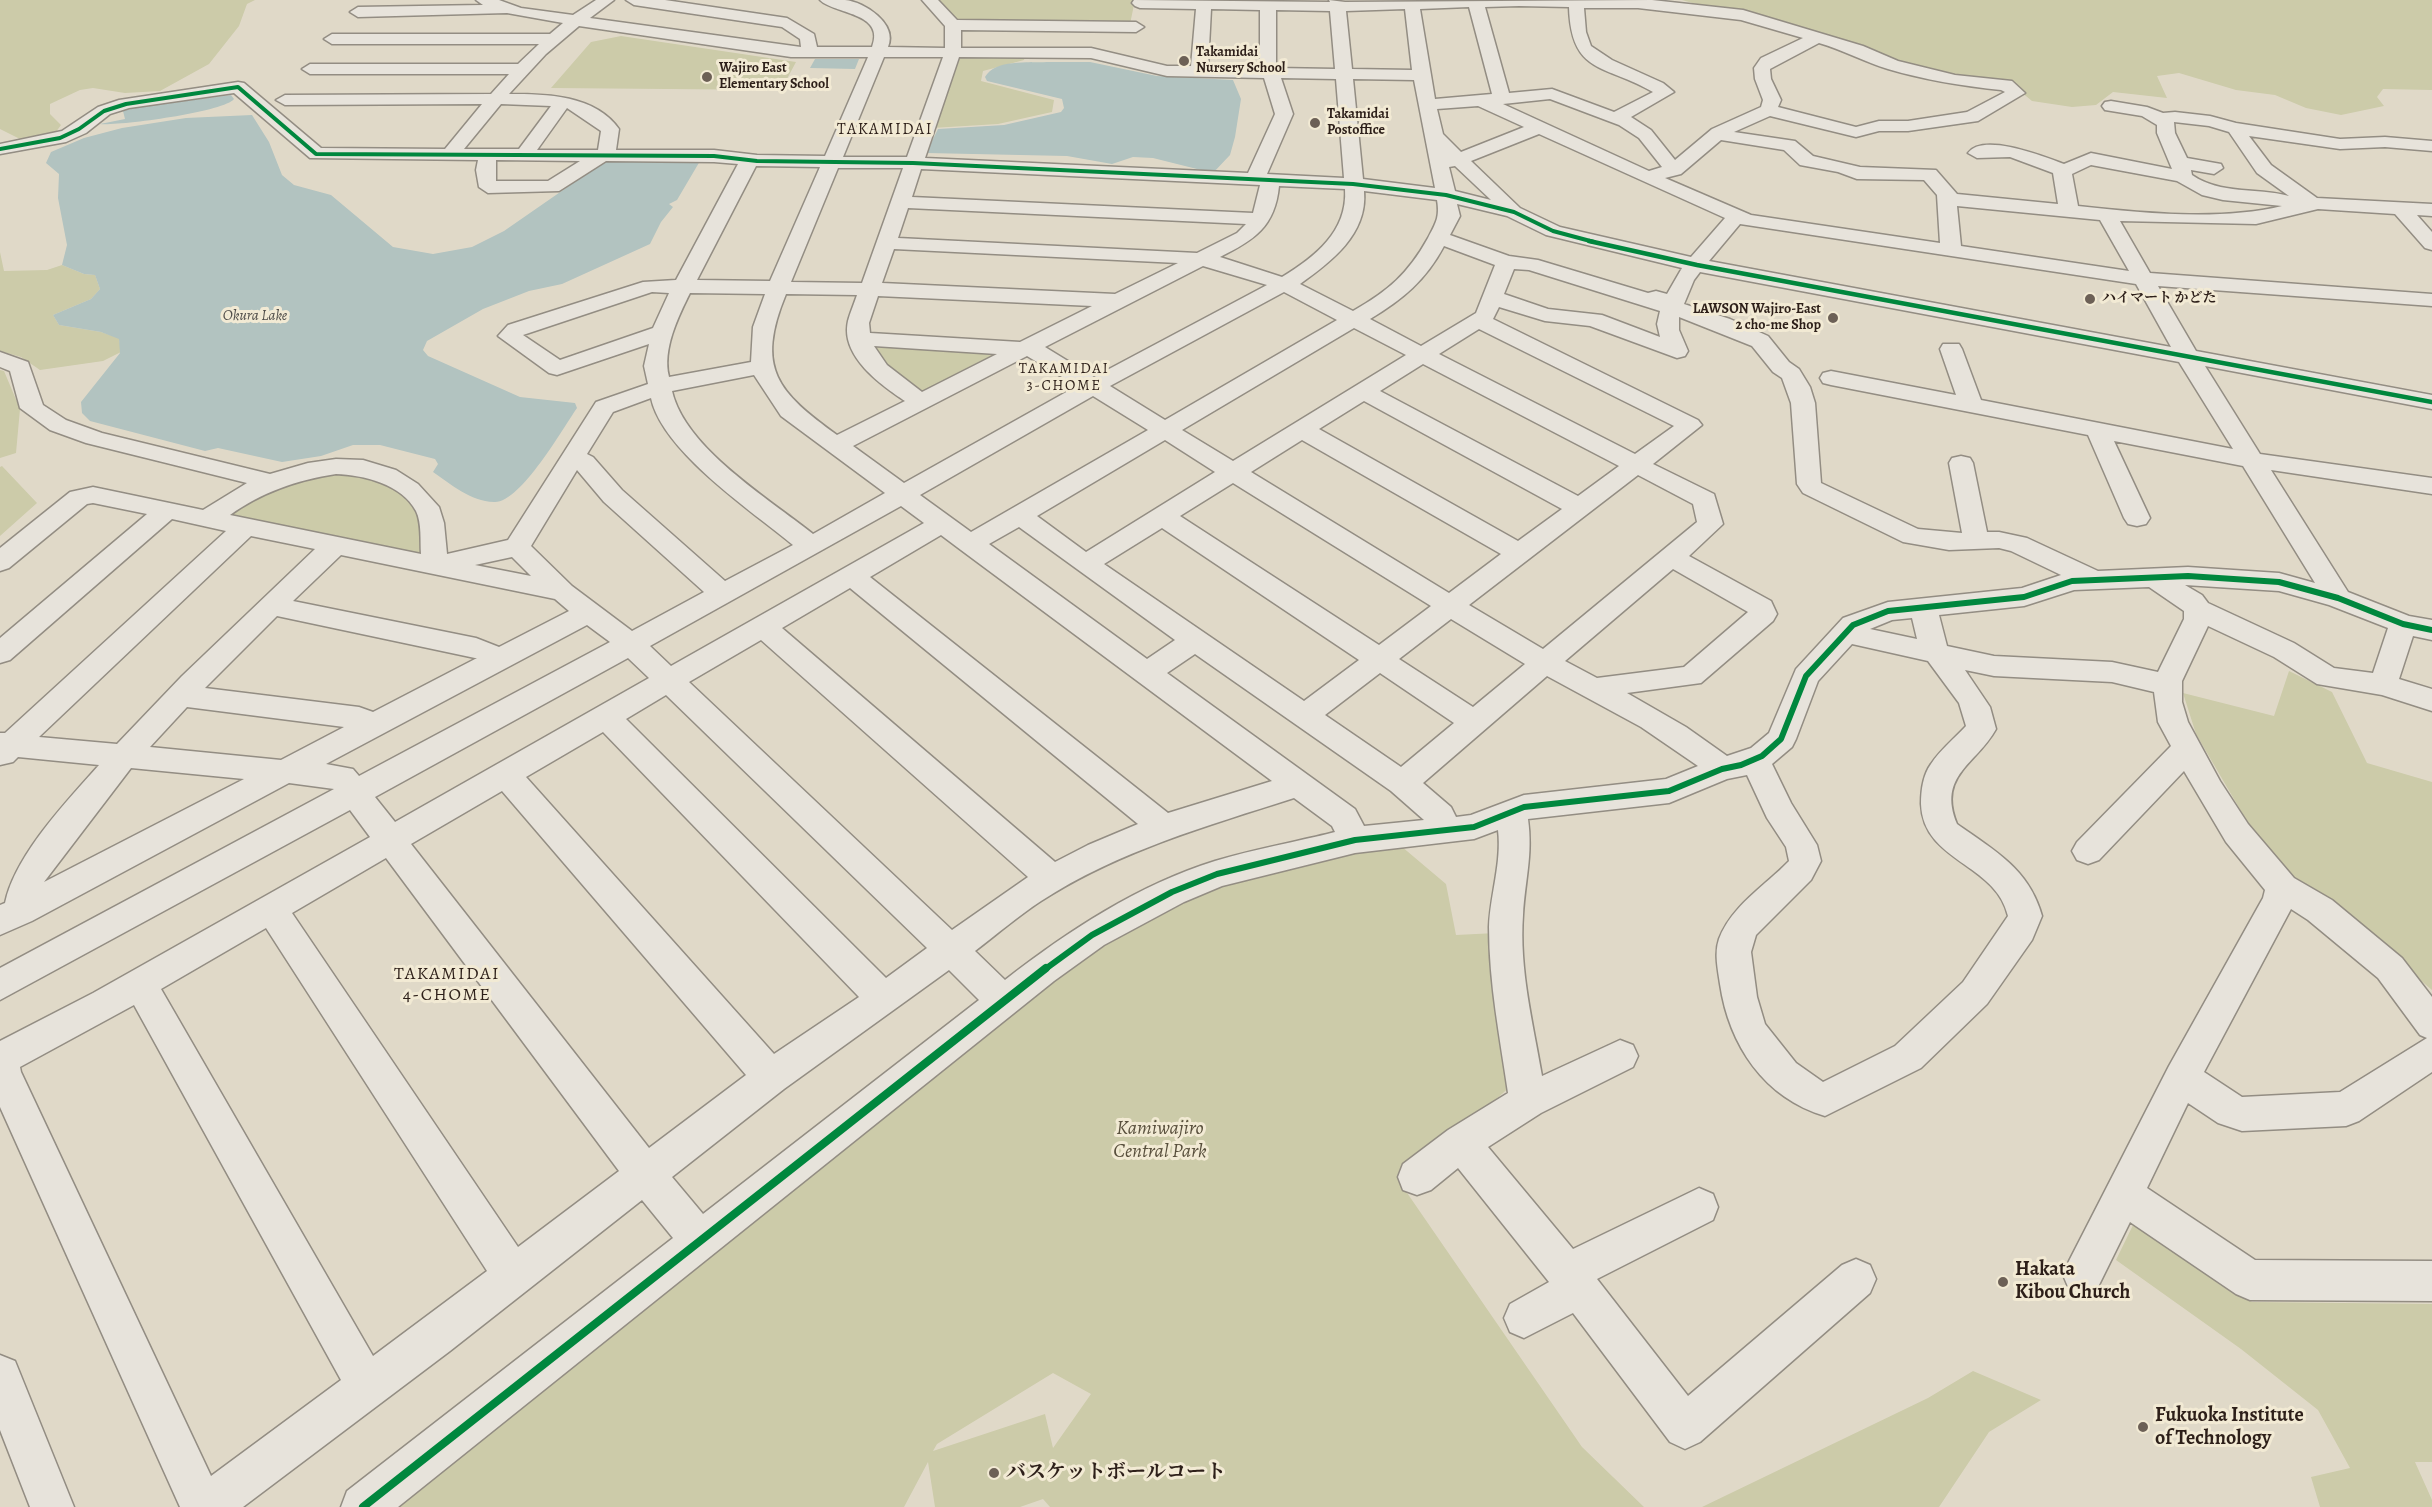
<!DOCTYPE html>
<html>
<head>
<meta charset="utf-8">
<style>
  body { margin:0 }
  canvas { display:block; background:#e0d9c8 }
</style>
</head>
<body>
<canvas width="2432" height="1507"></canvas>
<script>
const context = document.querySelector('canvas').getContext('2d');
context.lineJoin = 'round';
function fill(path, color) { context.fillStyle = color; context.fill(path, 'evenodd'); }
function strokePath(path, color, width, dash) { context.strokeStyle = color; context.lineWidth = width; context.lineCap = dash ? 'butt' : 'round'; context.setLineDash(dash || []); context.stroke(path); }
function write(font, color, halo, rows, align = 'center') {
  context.font = font + ' Alegreya,"Noto Serif JP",serif'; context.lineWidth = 6; context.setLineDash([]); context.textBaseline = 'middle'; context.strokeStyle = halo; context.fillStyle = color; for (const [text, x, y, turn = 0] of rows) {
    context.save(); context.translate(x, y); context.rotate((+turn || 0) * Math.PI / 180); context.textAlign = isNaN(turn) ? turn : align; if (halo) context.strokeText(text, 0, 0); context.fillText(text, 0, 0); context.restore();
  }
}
fill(new Path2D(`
  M0 0H255L247 4 239 26 209 64 160 91 125 93 93 88 80 90 50 104V114L61 125 53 136 24 141 0 129Z
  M935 0H1135L1130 24 956 22Z
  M1682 0H2432V90L2383 89 2377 97 2384 106 2341 115 2306 108 2275 95 2236 90 2179 73 2157 76 2167 98 2113 92 2096 105 2072 107 2032 101 2020 91 1979 79 1913 65Z
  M621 36 796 62 781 90 551 88 591 42Z
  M957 56H1025L1024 60 983 71 981 81 1054 100 1052 112 998 124 932 128Z
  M0 252 4 271 47 270 62 265 84 274 95 275 100 289 91 299 53 315 59 325 101 332 119 338 121 352 103 361 40 370 21 357 0 351Z
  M873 343 1005 351 926 393C897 380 888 370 873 343Z
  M0 370 4 371 20 409 16 453 0 458Z
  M2 466 37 503 0 536V467Z
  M349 473C372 480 407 487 418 512 422 522 422 538 424 550L415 556 221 515C257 489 305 477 349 473Z
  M2289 671 2332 692 2367 763 2432 782V990L2372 939 2292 877 2252 830 2196 734 2183 693 2274 716Z
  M1401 846 1446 884 1456 935 1496 933 1513 1084 1402 1184 1403 1187 1582 1447 1644 1507H1050L1043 1499 1020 1507H935L928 1462 904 1507H381L1057 974C1090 953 1123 929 1158 911 1231 874 1320 853 1401 846ZM1053 1373 1091 1394 1053 1448 1045 1414 933 1451 937 1444Z
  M2135 1221 2252 1302 2432 1304V1462H2415L2432 1500V1507H2320L2311 1477 2350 1468 2318 1410 2241 1349 2116 1260Z
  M1973 1371 2041 1400 1989 1432 1939 1507H1702L1928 1398Z`), '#cccba9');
fill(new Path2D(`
  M815 59H859L855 69 810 68Z
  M1047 62H1090L1157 76 1233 80 1241 99 1235 137 1230 155 1213 173 1153 158 1133 157 1112 164 1067 156 926 153 938 129 1004 125 1061 112 1064 108 1062 99 987 81 985 77C995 59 1028 63 1047 62Z
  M231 95 234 99C224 112 119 126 100 124L125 119 123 111 135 108Z
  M252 115 269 142 282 175 294 185 331 195 393 247 433 254 472 247 504 231 605 161H700L677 200 669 204 673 207 661 222 650 244 562 284 529 291 483 309 427 341 423 350 428 356 520 397 575 403 577 408C563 428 520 504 494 502 470 501 452 485 433 472L438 464 435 459 380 445H353L321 456 282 462 218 448 205 451 90 421 82 413 81 402 120 353 119 339 101 332 59 325 53 315 91 299 100 289 95 275 84 274 62 265 67 245 58 198 59 174 46 163 51 152 84 138 122 128 186 118Z`), '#b2c3c0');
const minor = new Path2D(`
  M476 0H499L521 8 573 15 596 0H614L590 18 801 47 800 39 782 27 634 5 626 0H665L787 18 814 34 817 47H872C886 12 833 14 820 0 828 0 837 0 845 0 865 2 898 24 888 47L945 48V26L922 0H938L957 20 1136 22 1144 27 1136 32 961 30V48H1091L1167 66H1191L1196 9 1140 8 1135 6 1132 3 1134 0 1330 2 1329 0 1345 2 1652 0 1743 10 1863 46 1898 61 1955 75 2012 81 2025 93 1978 121 1908 131H1879L1856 137 1770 116 1734 132 1795 141 1813 156 1860 167 1936 170 1957 194 2058 204 2053 173 2010 157 1977 158 1968 153C1983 132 2045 157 2064 164L2091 153 2172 169 2157 133V125L2142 116 2105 110 2102 106 2105 102 2111 101 2147 107 2163 113 2175 112 2210 116 2236 123 2340 139 2385 137 2432 141V151L2385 147 2340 149 2249 136 2271 165 2317 198 2432 204V216L2417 215 2432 232V250L2425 248 2395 214 2318 209 2256 224 2120 221 2150 273 2432 294V306L2158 286 2196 351 2432 395V409L2205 366 2260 454 2432 478V494L2271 470 2348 592 2409 616 2432 620V640L2413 636 2399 679 2432 689V711L2382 695 2317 684 2274 657 2208 626 2182 681V702L2188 722 2220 781 2248 824 2294 878 2332 900 2402 958 2432 997V1072L2359 1121 2346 1126 2242 1131 2218 1123 2188 1103 2147 1188 2255 1260 2432 1261V1301L2250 1300 2236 1294 2130 1222 2097 1289 2083 1295 2069 1289 2063 1275 2069 1261 2169 1066 2263 898 2265 890 2226 842 2184 771 2099 860 2088 864 2077 860 2072 851 2077 842 2171 746 2158 722 2154 692 2112 682 1994 676 1965 670 1990 707 1996 729C1976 765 1937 775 1957 824 1995 851 2029 869 2042 916L2032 940 1987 1004 1921 1068 1825 1116C1764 1098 1729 1045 1720 984 1718 970 1714 953 1719 939 1732 905 1765 886 1789 861L1786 847 1767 818 1747 775 1727 779 1669 803 1528 819C1533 855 1525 880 1523 915 1519 969 1533 1023 1542 1076L1620 1040 1633 1045 1638 1056 1633 1067 1541 1113 1488 1147 1573 1249 1699 1188 1713 1194 1718 1207 1713 1220 1597 1279 1688 1396 1842 1265 1856 1259 1870 1265 1876 1279 1870 1293 1700 1442 1685 1449 1670 1442 1573 1313 1524 1338 1510 1332 1504 1318 1510 1304 1549 1282 1458 1168 1431 1190 1417 1195 1403 1190 1398 1177 1403 1164 1448 1130 1508 1093C1500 1038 1489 983 1489 927 1490 895 1502 863 1498 830L1474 839 1355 853 1222 886 1184 902 1104 945 1054 981 398 1507H341L347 1491 673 1238 642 1200 450 1351 243 1507H180L0 1107V1041L93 993 370 837 350 810 0 1000V968L334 789 289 783 32 921 0 935V905L5 903C15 855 67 801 99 765L18 757 13 762 0 765V733H5L226 531 172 519 10 660 0 663V638L147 514 93 503 87 504 9 568 0 571V548L70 492 93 487 203 510 247 483 86 443 50 430 20 408 10 371 0 367V352L28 362 43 405 66 420 102 433 270 474 308 463 336 459 363 460 396 470 418 484 439 507 444 523 447 554 508 540 596 402 648 384 644 366 649 344 557 375 549 373 498 336 508 325 643 282 676 280 738 164 714 162 606 161 559 191 488 193 479 187 476 170 478 160 310 158 234 93 129 108 110 114 86 133 66 142 0 154V144L62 131 98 107 119 100 238 82 244 83 321 148 445 149 482 104 285 105 276 100 285 95 491 94 509 74H310L302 69 310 64H518L539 44H332L324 39 332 34H550L563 23 507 13 358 17 350 12 358 7 483 5ZM1519 6 1569 7C1571 75 1605 64 1653 92L1614 112 1552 89 1509 93 1485 7ZM1469 7 1492 94 1435 99 1420 9ZM1584 8H1638L1741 20 1803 38 1761 58 1754 68 1755 79 1763 100 1761 107 1712 129 1675 160 1651 130 1631 117 1674 92 1663 83 1612 60 1591 46 1586 32ZM1211 9 1260 10V67H1208ZM1405 9 1412 70 1352 69 1346 11ZM1276 10 1330 11 1335 69 1276 68ZM579 26 791 57H868L825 156 757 155 714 150H616L619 129C595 95 547 94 509 94L546 54ZM1819 43C1843 50 1865 62 1888 69 1925 80 1963 86 2001 90L2005 92 1967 112 1908 121H1879L1856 127 1778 107 1781 100 1771 79 1770 69ZM884 57H943L907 157H843ZM959 57 1091 58 1167 76 1264 78 1275 114 1248 173 925 158ZM1281 78 1336 79 1344 178 1267 174 1293 114ZM1353 79 1414 80 1435 188 1363 179ZM1550 99 1619 125 1639 138 1662 167 1649 171 1503 104ZM501 104 551 106 519 149H464ZM1478 106 1524 127 1461 152 1443 134 1437 109ZM567 108 601 131 598 150H537ZM2174 122 2209 126 2229 132 2257 173 2289 196C2256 187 2221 195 2192 175L2191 170 2214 174 2223 168 2221 164 2187 158 2175 133ZM1539 134 1725 218 1691 257 1560 227 1520 208 1471 161ZM1721 140 1784 150 1800 165 1838 172 1857 179 1924 180 1937 195 1940 243 1751 215 1665 178 1681 174ZM496 160 580 161 548 181H496ZM2091 165 2177 181 2202 195 2223 200 2282 206C2220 221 2142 213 2078 206L2072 174ZM756 166 820 167 770 281 697 280ZM1455 166 1491 200 1455 191 1449 167ZM838 168H903L862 283 791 282ZM921 169 1260 185 1253 213 912 197ZM1279 186 1345 189C1348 231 1315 257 1282 277L1220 257C1254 240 1275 227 1279 186ZM1364 191 1437 200C1440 217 1436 223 1428 238 1408 274 1388 291 1353 311L1300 284C1331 262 1368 234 1364 191ZM1457 204 1507 216 1546 235 1682 268 1667 294 1656 291 1648 293 1538 260 1509 256 1450 235 1460 216ZM1957 206 2100 220 2129 271 1961 246ZM908 208 1246 224 1237 233 1197 253 898 238ZM1740 224 2136 284 2171 347 1709 261ZM1444 246 1495 265 1476 313 1421 346 1370 319C1402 300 1426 280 1444 246ZM894 249 1178 263 1115 294 882 283ZM1203 266 1267 285 1094 377 1045 347ZM1514 269 1529 270 1660 311 1657 324 1660 337 1602 315 1548 309 1504 294ZM1700 272 2179 362 2233 449 1981 400 1962 349 1959 344H1943L1940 349 1956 395 1831 371 1823 373 1820 378 1823 383 1831 385 2088 435 2124 518 2128 524 2137 526 2146 524 2150 518 2114 441 2243 466 2315 583 2279 573 2188 567 2098 571 2027 538 1999 532H1987L1973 463 1970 458 1961 456 1952 458 1949 463 1962 533 1918 529 1821 483 1815 403 1810 387 1799 369 1789 362 1768 336 1730 319 1684 304 1694 280ZM652 292 669 293 653 328 560 360 523 335ZM1284 292 1337 320 1165 420 1110 386ZM690 293 765 294 753 327 751 362 669 377C662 350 678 317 690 293ZM786 294 857 295C854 304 850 313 848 321 840 356 881 385 905 401L837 435C778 392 755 369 786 294ZM878 296 1092 306 1020 342 870 333 869 323ZM1499 307 1545 321 1590 326 1677 358 1685 356 1688 351 1679 330V317L1752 346 1773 372 1782 378 1791 403 1797 484 1803 493 1903 542 1949 550 1999 548 2011 551 2061 575 2022 588 1888 602 1843 618 1796 669 1769 733 1751 748 1727 756 1686 727 1627 693 1701 683 1773 621 1777 614 1771 601 1689 556 1723 524 1714 494 1653 464 1702 425 1698 420 1493 319ZM1354 328 1406 355 1233 461 1182 430ZM1479 329 1674 426 1635 454 1439 354ZM874 346 997 354 922 392 887 365ZM1027 356 1077 386 904 483 853 446ZM1423 364 1619 466 1578 496 1380 391ZM754 375 781 416 885 493 813 534C768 498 685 448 672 391ZM1093 396 1148 430 971 532 920 495ZM651 398C662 451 752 511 793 545L725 581 622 490 593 457 587 454 613 412ZM1364 401 1562 509 1518 541 1319 429ZM1165 440 1215 472 1086 552 1037 516ZM1302 440 1501 554 1449 593 1251 472ZM577 470 604 502 704 592 632 631 572 586 531 546ZM336 474C363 475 402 484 416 511 422 523 420 541 421 554L230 515C262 492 297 480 336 474ZM1638 475 1693 504 1697 522 1543 649 1469 605ZM1233 483 1431 606 1379 645 1180 516ZM901 506 924 523 671 666 650 646ZM1019 527 1175 640 1147 659 989 544ZM1162 528 1359 660 1304 701 1104 564ZM941 535 961 550 1272 781 1168 813 870 577ZM251 536 315 549 182 676 117 744 39 737ZM341 555 555 599 569 611 499 647 476 638 293 601ZM512 557 531 576 475 565ZM1673 569 1748 612 1684 667 1597 678 1565 661ZM2185 585 2279 591 2329 605 2388 628 2373 673 2334 668 2294 643 2208 603 2202 595ZM2149 587 2184 611V619L2158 672 2112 662 1994 656 1947 646 1939 615 2024 606 2074 590ZM850 588 1138 824 1088 845 1055 862 782 628ZM277 616 475 658H477L373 712 359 707 205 688ZM1912 618 1917 639 1870 629 1892 620ZM1451 619 1525 664 1473 707 1399 659ZM587 625 610 642 359 776 353 769 326 764ZM761 640 1028 877 952 930 689 682ZM1852 644 1928 661 1959 703 1966 726C1955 738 1940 750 1931 764 1923 775 1921 790 1921 804 1923 862 1996 863 2008 916L1963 982 1895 1046 1823 1082 1796 1063 1765 1024 1757 997 1751 952 1756 935 1811 880 1821 861 1817 845 1791 803 1772 764 1792 747 1796 739 1818 681ZM1195 654 1391 791 1424 820 1364 826 1355 809 1167 673ZM628 658 649 678 395 822 375 797ZM1380 673 1454 723 1401 767 1325 715ZM1547 676 1641 727 1698 766 1666 779 1524 795 1471 815 1456 817 1451 807 1423 783ZM666 695 927 948 886 978 626 719ZM187 707 344 727 281 760 150 747ZM603 732 859 997 774 1054 526 777ZM131 768 244 779 44 882ZM502 791 746 1075 649 1148 411 844ZM1294 798 1332 826 1335 832C1296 842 1254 849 1215 861 1138 885 1068 931 1005 980L975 951C996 935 1018 916 1041 901 1118 851 1207 826 1294 798ZM386 858 619 1171 518 1247 292 913ZM2291 909 2308 920 2378 978 2420 1035 2427 1038 2340 1092 2242 1097 2204 1072ZM266 928 487 1271 373 1356 161 989ZM949 970 979 1000 703 1214 672 1177 784 1089ZM134 1005 341 1380 211 1476 21 1072 20 1067Z
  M0 1355 15 1361 74 1507H30L0 1430Z`);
strokePath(minor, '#938d83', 3);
fill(minor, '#e7e3db');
strokePath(new Path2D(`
  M0 149 60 138 79 129 104 111 126 104 238 87 316 154 714 156 757 161 913 163 1353 184 1446 195 1514 212 1553 231 1594 242`), '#00873e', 4);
strokePath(new Path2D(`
  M1589 241 1697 265 2432 402`), '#00873e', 4.5);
strokePath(new Path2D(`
  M1044 970 1092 935 1172 892 1217 874 1355 840 1474 827 1524 807 1669 791 1722 769 1741 765 1762 756 1781 739 1806 676 1853 625 1888 611 2024 597 2072 581 2188 576 2279 582 2338 598 2403 624 2432 630`), '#00873e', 6);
strokePath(new Path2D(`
  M363 1507 1046 968`), '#00873e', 8);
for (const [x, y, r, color] of [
  [1184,61,6,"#6c6056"],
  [707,77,6,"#6c6056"],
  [1315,123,6,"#6c6056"],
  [2090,299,6,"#6c6056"],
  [1833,318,6,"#6c6056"],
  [2003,1282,6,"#6c6056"],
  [2143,1427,6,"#6c6056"],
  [994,1473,6,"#6c6056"]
]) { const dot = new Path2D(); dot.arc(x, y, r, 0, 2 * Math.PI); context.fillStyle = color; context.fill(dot); strokePath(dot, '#f2ead4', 2); }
write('bold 14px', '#2d1f19', '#f2ead4', [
  ["Takamidai",1196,53],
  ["Nursery School",1196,69],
  ["Wajiro East",719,69],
  ["Elementary School",719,85],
  ["Takamidai",1327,115],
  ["Postoffice",1327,131],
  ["ハイマート かどた",2102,299],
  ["LAWSON Wajiro-East",1821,310,"right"],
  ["2 cho-me Shop",1821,326,"right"]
], 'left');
write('italic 15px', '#4f4d4a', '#f2ead4', [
  ["Okura Lake",255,316]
]);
context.letterSpacing = '1.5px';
write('15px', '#2d1f19', '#f2ead4', [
  ["TAKAMIDAI",1064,369],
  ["3-CHOME",1064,386]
]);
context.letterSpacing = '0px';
context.letterSpacing = '1.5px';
write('16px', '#2d1f19', '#f2ead4', [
  ["TAKAMIDAI",885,130]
]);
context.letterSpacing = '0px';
context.letterSpacing = '1.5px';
write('18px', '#2d1f19', '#f2ead4', [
  ["TAKAMIDAI",447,975],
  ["4-CHOME",447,996]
]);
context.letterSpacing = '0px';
write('italic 20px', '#584f3c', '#f2ead4', [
  ["Kamiwajiro",1160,1129],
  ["Central Park",1160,1152]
]);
write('bold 20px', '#2d1f19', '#f2ead4', [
  ["Hakata",2015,1270],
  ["Kibou Church",2015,1293],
  ["Fukuoka Institute",2155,1416],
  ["of Technology",2155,1439],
  ["バスケットボールコート",1006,1473]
], 'left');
</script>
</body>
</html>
